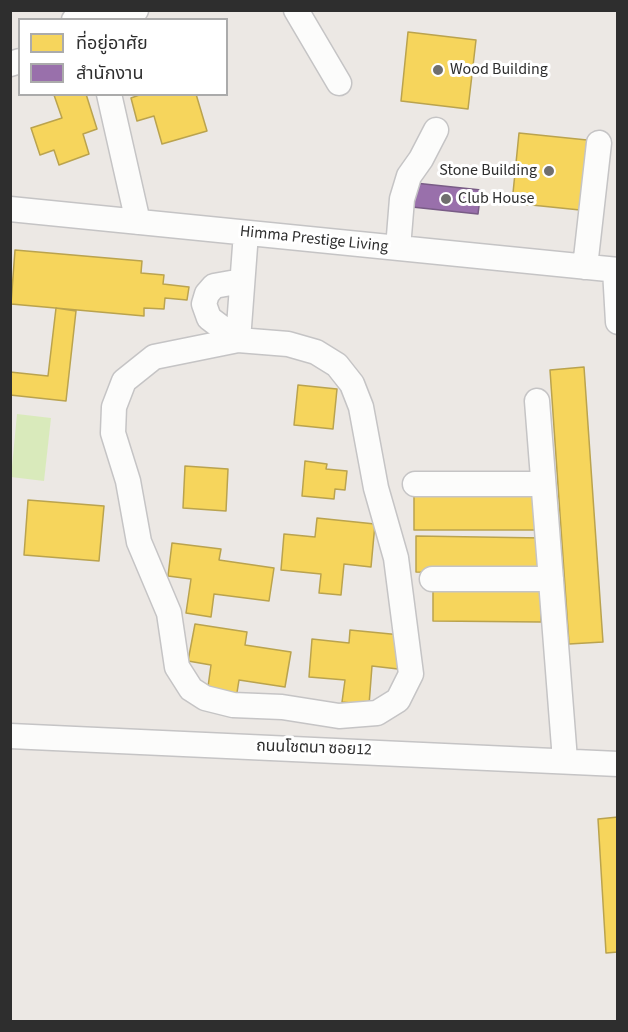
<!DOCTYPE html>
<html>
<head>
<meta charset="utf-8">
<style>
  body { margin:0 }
  #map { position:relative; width:628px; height:1032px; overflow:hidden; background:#ece8e4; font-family:"Source Sans 3","Noto Sans Thai",sans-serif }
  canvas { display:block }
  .frame { position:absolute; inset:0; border:12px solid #2e2e2e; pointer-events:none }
  .legend { position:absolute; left:18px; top:18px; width:210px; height:78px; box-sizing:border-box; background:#fff; border:2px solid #ababab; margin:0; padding:8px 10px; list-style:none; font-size:18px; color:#2e2e2e }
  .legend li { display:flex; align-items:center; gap:12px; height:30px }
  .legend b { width:30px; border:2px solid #ababab }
</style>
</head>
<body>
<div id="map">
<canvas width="628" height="1032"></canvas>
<div class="frame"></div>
<ul class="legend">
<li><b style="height:16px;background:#f6d55c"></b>ที่อยู่อาศัย</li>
<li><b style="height:16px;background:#9970ab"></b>สำนักงาน</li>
</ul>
</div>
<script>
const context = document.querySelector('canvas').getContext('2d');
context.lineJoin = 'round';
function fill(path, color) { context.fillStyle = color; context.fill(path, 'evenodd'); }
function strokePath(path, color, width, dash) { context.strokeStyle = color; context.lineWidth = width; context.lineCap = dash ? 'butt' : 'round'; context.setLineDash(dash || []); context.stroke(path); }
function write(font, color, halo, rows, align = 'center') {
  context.font = font + ' "Source Sans 3","Noto Sans Thai",sans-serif'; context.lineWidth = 6; context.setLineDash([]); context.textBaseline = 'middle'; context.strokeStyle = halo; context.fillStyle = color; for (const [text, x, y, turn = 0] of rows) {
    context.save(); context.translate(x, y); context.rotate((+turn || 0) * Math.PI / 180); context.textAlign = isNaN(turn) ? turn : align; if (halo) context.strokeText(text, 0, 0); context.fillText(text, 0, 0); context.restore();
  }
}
fill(new Path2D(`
  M17 414 51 418 44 481 11 477Z`), '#d9eabb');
const homes = new Path2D(`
  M408 32 476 40 468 109 401 101Z
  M86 94 97 129 83 134 89 154 59 165 54 150 40 155 31 128 62 118 54 95Z
  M142 94H196L207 131 162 144 154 116 137 121 131 98Z
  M519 133 587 140 580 210 512 203Z
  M15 250 142 261 141 273 164 275 163 284 189 287 187 300 165 298 164 309 144 308V316L11 304Z
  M56 308 76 311 66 401 10 395V372L48 376Z
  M584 367 603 642 569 644 550 370Z
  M298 385 337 389 333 429 294 425Z
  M305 461 327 464 326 469 347 471 345 490 335 489 334 499 302 496Z
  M185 466 228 469 226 511 183 508Z
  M414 496H536V530H414Z
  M28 500 104 506 99 561 24 555Z
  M317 518 375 524 371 567 344 564 341 595 319 593 321 574 281 570 284 534 315 537Z
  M416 536 543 538 542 574 416 572Z
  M172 543 221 549 219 560 274 568 269 601 214 594 211 617 186 613 191 579 168 576Z
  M433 585H541V622L433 621Z
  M195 624 247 632 245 645 291 652 285 687 239 680 236 699 207 694 211 665 188 661Z
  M350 630 401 635 398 669 372 666 369 705 342 702 345 680 309 677 312 639 349 643Z
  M618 817V952L606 953 598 819Z`);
fill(homes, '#f6d55c');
strokePath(homes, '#baa34e', 1.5);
const offices = new Path2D(`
  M415 183 481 190 478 214 412 207Z`);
fill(offices, '#9970ab');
strokePath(offices, '#795c86', 1.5);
const minor = new Path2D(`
  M296 10 339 83
  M74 20C83 10 95 9 103 20
  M117 20 136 10
  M10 64 20 61
  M109 94 138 222
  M10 209 618 270
  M398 248 402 199 409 176 421 159 436 130
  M585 267 599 143
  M615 270 618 322
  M238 340 154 357 124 381 114 407 113 433 128 481 139 542 169 613 177 667 191 689 205 698 233 705 282 707 339 716 377 713 398 700 411 674 396 558 376 488 361 407 352 384 337 365 316 352 288 344 238 340 209 318 204 304 207 294 214 286 242 281
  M238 340 246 233
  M537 401 565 760
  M415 484H543
  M432 579H551
  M10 736 618 764`);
strokePath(minor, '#c5c4c5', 27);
strokePath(minor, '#fcfcfb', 24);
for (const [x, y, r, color] of [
  [438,70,6,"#706f6e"],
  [549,171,6,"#706f6e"],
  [446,199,6,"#706f6e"]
]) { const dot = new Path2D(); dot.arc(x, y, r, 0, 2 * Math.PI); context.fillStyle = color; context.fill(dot); strokePath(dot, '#fff', 2); }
write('16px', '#2e2e2e', '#fff', [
  ["Wood Building",450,70],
  ["Stone Building",537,171,"right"],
  ["Club House",458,199]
], 'left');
write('16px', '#2e2e2e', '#fff', [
  ["Himma Prestige Living",314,240,6],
  ["ถนนโชตนา ซอย12",314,749,2]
]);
</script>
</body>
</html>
